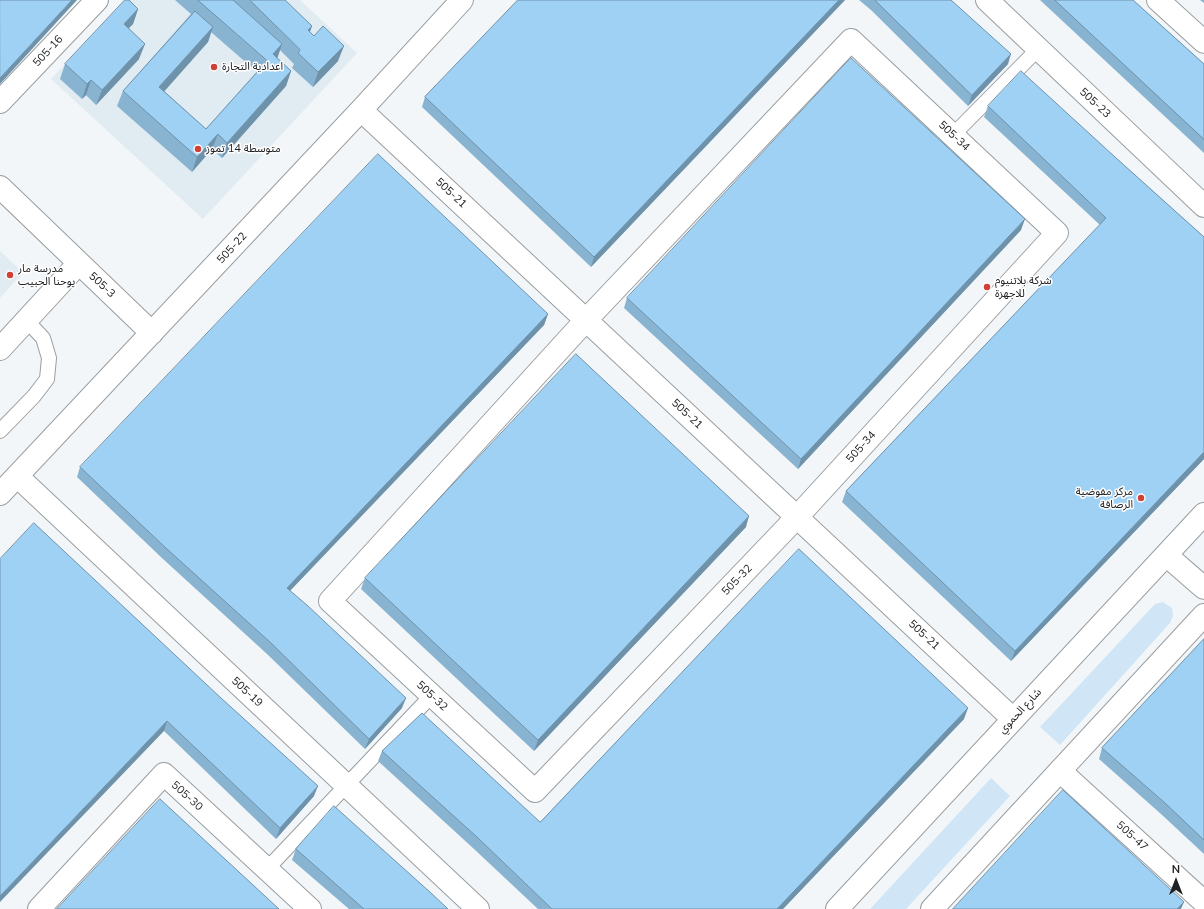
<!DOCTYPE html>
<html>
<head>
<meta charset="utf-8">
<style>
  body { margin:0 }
  #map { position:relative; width:1204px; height:909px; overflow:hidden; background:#f2f6f8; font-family:Mulish,sans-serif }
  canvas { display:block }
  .north { position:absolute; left:1156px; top:861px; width:40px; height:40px; -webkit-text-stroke:3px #fff; paint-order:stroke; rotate:0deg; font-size:11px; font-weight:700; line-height:16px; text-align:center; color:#202122 }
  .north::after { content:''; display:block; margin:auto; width:14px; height:18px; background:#202122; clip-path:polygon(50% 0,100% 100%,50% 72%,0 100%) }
</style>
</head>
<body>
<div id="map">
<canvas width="1204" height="909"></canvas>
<div class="north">N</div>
</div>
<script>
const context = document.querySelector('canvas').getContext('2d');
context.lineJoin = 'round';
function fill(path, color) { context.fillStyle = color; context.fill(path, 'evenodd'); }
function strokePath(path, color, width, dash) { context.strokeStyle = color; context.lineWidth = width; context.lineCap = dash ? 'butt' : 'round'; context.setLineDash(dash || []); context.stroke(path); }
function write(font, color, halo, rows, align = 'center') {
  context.font = font + ' Mulish,"Noto Sans Arabic",sans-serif'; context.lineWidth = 3; context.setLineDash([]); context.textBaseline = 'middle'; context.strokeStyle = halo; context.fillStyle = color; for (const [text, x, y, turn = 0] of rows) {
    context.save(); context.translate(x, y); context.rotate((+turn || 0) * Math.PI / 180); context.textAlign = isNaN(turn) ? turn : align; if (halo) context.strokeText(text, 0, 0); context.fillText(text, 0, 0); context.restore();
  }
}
fill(new Path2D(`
  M125 0H300L357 53 203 219 51 79Z
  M0 251 19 269 21 274 19 277 0 298Z`), '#e0ebf2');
fill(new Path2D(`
  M1163 602 1172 608 1173 616 1170 623 1060 745 1040 727 1155 604Z
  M991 778 1010 796 906 909H870Z`), '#d0e6f6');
const service = new Path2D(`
  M953 135 1038 49
  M0 431 34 396 47 379 49 358 43 338 26 320
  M267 869 432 695`);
const minor = new Path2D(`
  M987 0 1204 206
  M1158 0 1204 42
  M851 40 1057 233 797 517 535 791 330 601 586 320Z
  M0 102 97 0
  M361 110 1013 719
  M0 187 152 333
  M0 349 79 263
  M17 476 478 909
  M0 494 361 110 462 0
  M1060 771 1204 902
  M39 909 164 774 310 909`);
const tertiary = new Path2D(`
  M1166 555 1204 588
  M837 909 1204 514
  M932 909 1204 615`);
strokePath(service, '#9a9ea0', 16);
strokePath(minor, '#9a9ea0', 24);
strokePath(tertiary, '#9a9ea0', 24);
strokePath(service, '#fff', 14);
strokePath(minor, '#fff', 22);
strokePath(tertiary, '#fff', 22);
fill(new Path2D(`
  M175 0H285L310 32 338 61 313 87 292 68 294 64 280 50 277 58 291 71 286 86 222 158 212 149 192 172 117 106 123 91 191 14ZM211 32 257 72 206 129 164 91 208 42Z
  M518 0H845L591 267 422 107 425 97Z
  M859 0H951L1008 64 968 106 871 10Z
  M1040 0H1133L1204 64V153Z
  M1200 0H1204V3Z
  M138 9 133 24 128 28 139 59 96 105 86 95 82 99 60 79 65 64Z
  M988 106 1115 157 1204 237V459L1011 661 842 502 846 491 1100 225 984 117Z
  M1021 230 798 469 624 308 627 298Z
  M548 314 544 325 290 591 402 708 365 749 267 654 163 559 77 477 80 467Z
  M746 527 534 751 361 589 365 578Z
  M0 559 314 796 276 839 164 731Z
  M1204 639V854L1161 814 1099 759 1102 748Z
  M964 719 783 909H538L474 849 378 761 382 751 540 822Z
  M296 849 448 909H349L292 860Z`), '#88b4d2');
fill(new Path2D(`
  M72 0H77L0 84V78Z
  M839 0H845L591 267 594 257Z
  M138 9 133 24 118 39 124 24Z
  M312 26 307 41 308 30Z
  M213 27 208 42 154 103 159 87Z
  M145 44 139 59 96 105 102 90Z
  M282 44 277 59 273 54Z
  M344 46 338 61 313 87 318 72Z
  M1011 54 1008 64 968 106 972 95Z
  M291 71 286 86 222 158 227 143Z
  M91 80 86 95 82 99 87 84Z
  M218 134 212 149 192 172 197 157Z
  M1025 219 1021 230 798 469 801 459Z
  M548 314 544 325 283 598 287 588Z
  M1204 452V459L1011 661 1015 651Z
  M749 516 746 527 534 751 538 740Z
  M406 698 402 708 365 749 369 739Z
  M968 708 964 719 783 909H777Z
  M167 721 164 731 0 902V896Z
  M318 786 314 796 276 839 280 828Z
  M1184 902 1181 909H1177Z`), '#6f92ab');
const building = new Path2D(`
  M0 0H72L0 78Z
  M125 0H129L138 9 124 24 145 44 102 90 91 80 87 84 65 64Z
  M198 0H233L282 44 273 54 291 71 227 143 218 134 197 157 123 91 195 11 213 27 159 87 206 129 267 61Z
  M250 0H285L312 26 308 30 314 36 323 26 344 46 318 72 298 53 300 50Z
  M518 0H839L594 257 425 97Z
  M875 0H951L1011 54 972 95Z
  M1055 0H1133L1204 64V139Z
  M851 58 1025 219 801 459 627 298Z
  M1021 71 1115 157 1204 237V452L1015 651 846 491 1106 218 988 106Z
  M378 154 548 314 287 588 308 606 406 698 369 739 271 643 167 549 80 467Z
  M576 354 749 516 538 740 365 578Z
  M34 523 221 698 318 786 280 828 167 721 0 896V559Z
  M799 549 968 708 777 909H552L478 838 382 751 422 713 540 822Z
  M1204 639V840L1165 803 1102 748Z
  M1063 790 1184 902 1177 909H953Z
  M160 799 279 909H57Z
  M334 806 431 893 448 909H364L296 849Z`);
fill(building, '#9ed1f4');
strokePath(building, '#6f92ab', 1);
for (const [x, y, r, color] of [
  [214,67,4,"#cf4136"],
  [198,149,4,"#cf4136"],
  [10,275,4,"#cf4136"],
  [987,287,4,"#cf4136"],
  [1141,498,4,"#cf4136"]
]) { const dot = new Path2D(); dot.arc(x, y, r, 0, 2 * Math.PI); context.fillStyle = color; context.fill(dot); strokePath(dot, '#fff', 1.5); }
write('11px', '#202122', '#fff', [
  ["505-16",48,51,-47],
  ["505-23",1095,103,43],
  ["505-34",954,136,43],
  ["505-21",451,193,43],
  ["505-22",232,248,-47],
  ["505-3",102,285,43],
  ["505-21",687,414,43],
  ["505-34",861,447,-48],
  ["505-32",737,580,-46],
  ["505-21",924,635,43],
  ["505-19",247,692,43],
  ["505-32",432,696,43],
  ["شارع الحموي",1020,711,-47],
  ["505-30",187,796,42],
  ["505-47",1132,836,42]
]);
write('11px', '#202122', '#fff', [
  ["اعدادية التجارة",222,67],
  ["متوسطة 14 تموز",206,149],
  ["مدرسة مار",18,269],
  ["يوحنا الحبيب",18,282],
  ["شركة بلاتنيوم",995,281],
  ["للاجهزة",995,294],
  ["مركز مفوضية",1133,492,"right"],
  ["الرصافة",1133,505,"right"]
], 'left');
</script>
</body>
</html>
